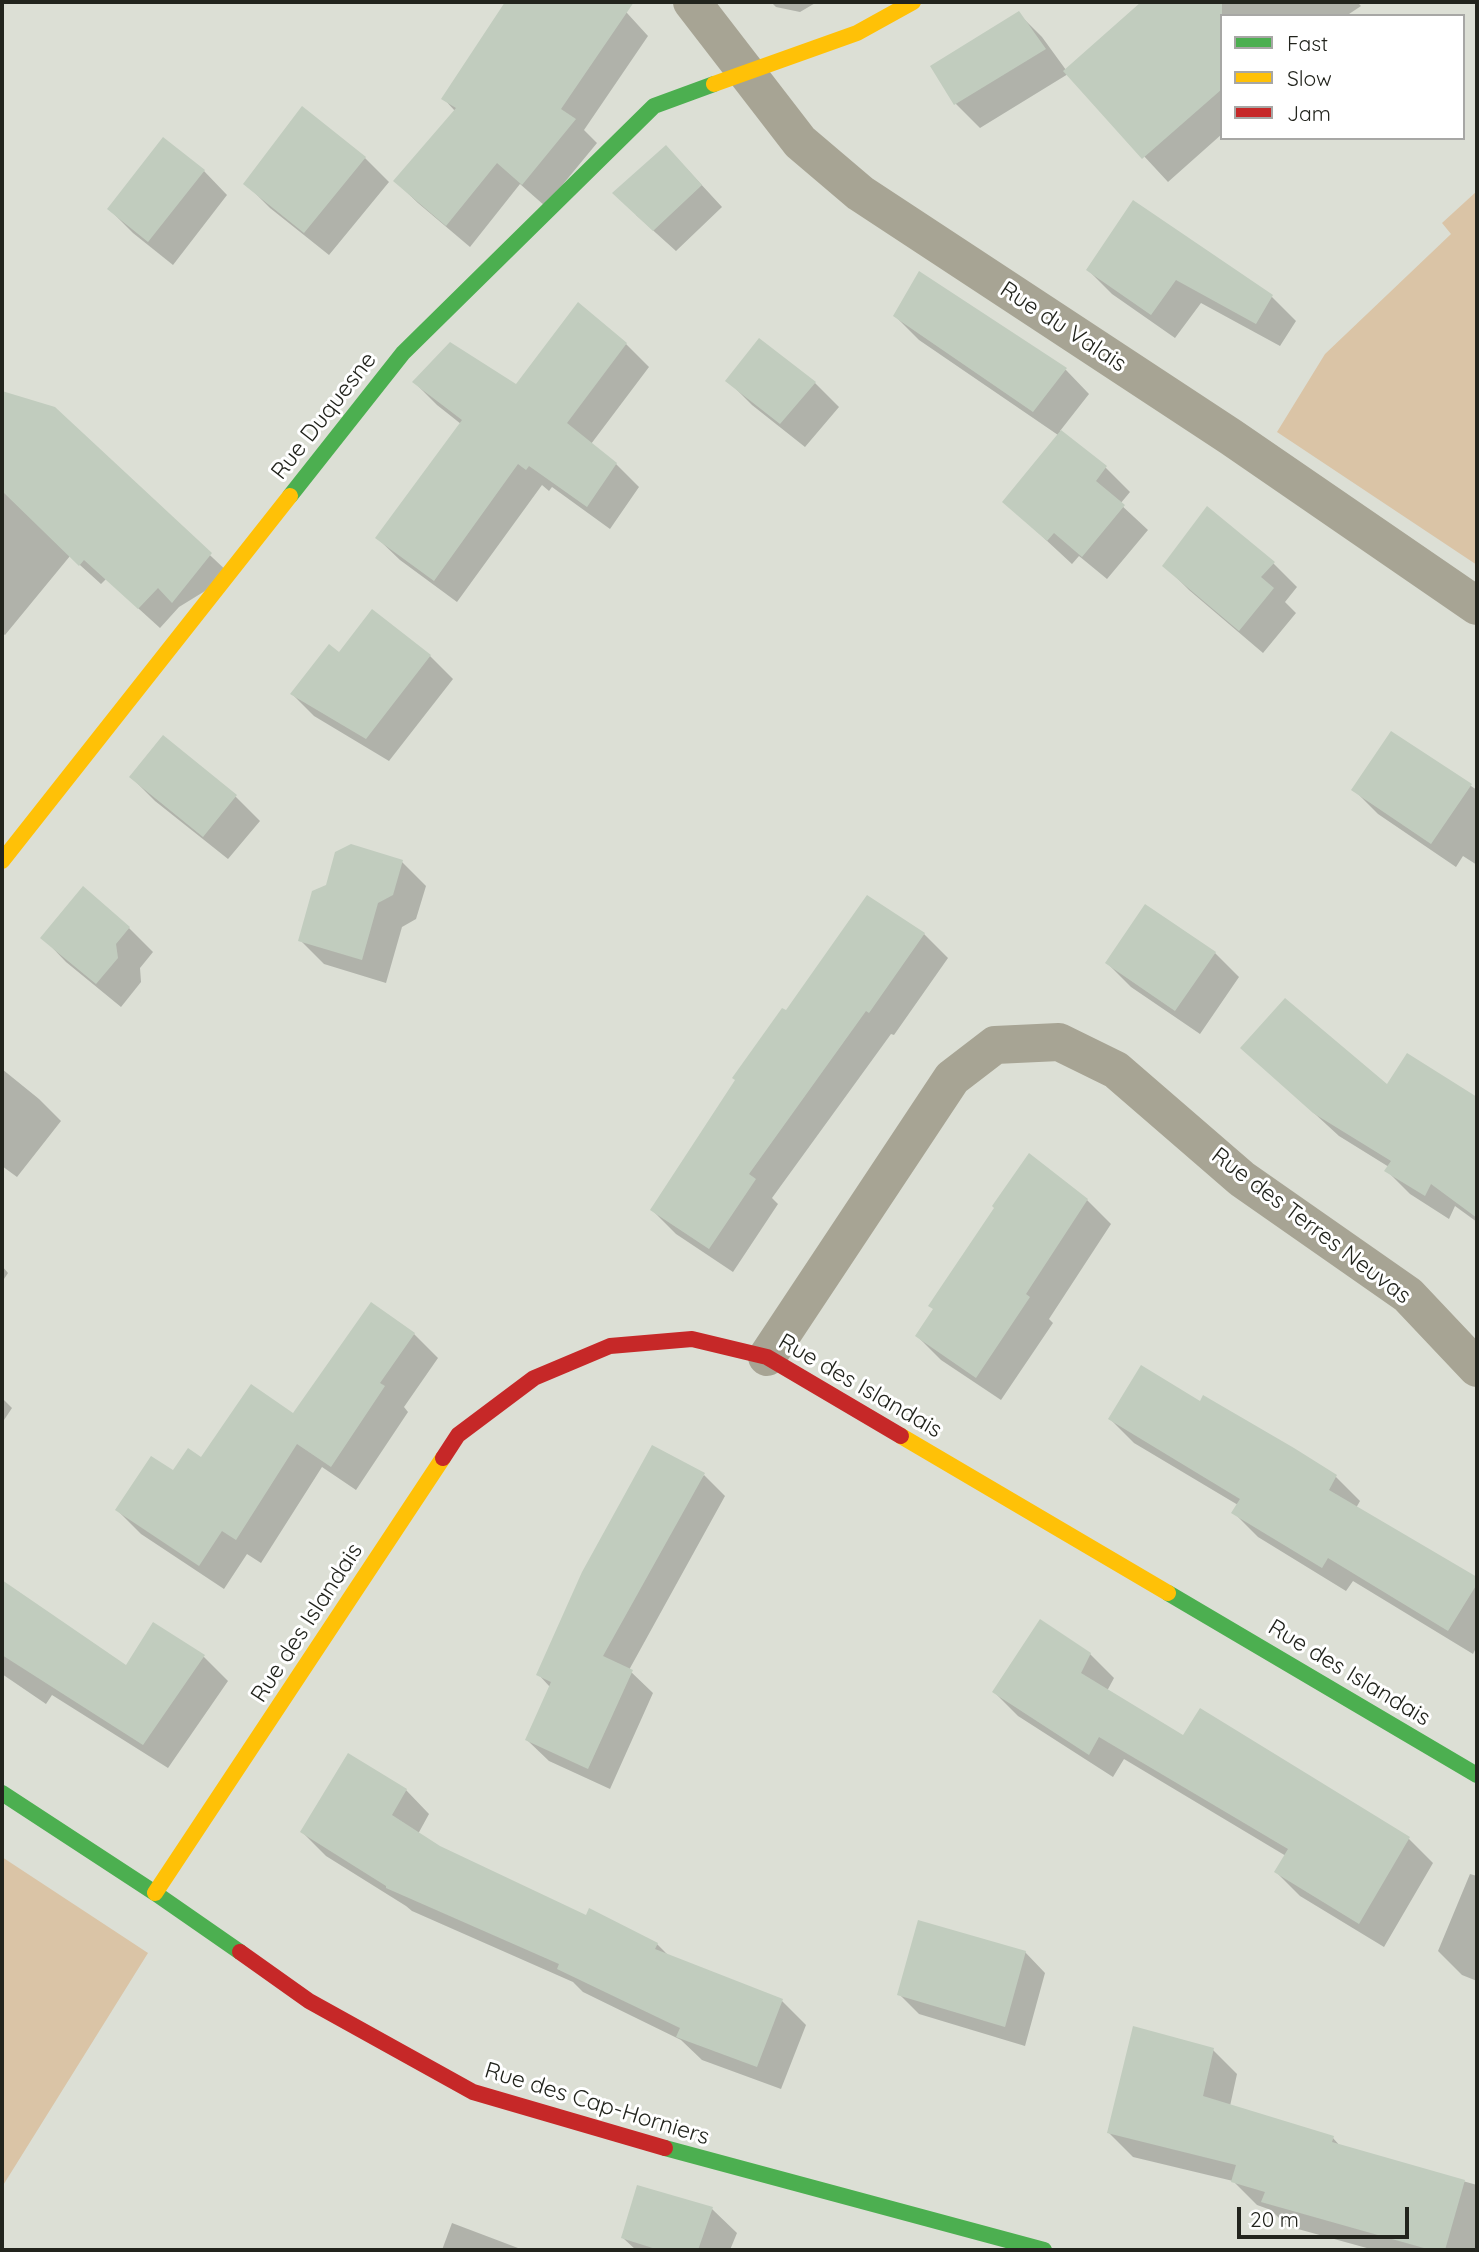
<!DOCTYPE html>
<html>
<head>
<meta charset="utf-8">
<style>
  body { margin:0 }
  #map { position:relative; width:1479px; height:2252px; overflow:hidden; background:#dcdfd5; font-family:Quicksand,sans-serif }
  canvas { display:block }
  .frame { position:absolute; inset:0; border:4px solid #22241d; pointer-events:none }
  .legend { position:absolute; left:1220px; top:14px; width:245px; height:126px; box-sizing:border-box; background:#fff; border:2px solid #a7a7a5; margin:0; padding:9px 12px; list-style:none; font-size:21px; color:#22241d }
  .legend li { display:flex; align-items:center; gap:14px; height:35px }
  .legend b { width:35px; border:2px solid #a7a7a5 }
  .scale { position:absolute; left:1237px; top:2207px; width:172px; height:32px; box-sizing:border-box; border:4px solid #22241d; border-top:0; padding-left:9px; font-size:21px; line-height:24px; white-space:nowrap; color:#22241d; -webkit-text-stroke:5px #fff; paint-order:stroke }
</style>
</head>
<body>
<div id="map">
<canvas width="1479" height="2252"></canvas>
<div class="frame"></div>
<ul class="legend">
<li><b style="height:9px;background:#4caf50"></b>Fast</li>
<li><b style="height:9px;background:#ffc107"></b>Slow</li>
<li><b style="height:9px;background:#c62828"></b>Jam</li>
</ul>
<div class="scale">20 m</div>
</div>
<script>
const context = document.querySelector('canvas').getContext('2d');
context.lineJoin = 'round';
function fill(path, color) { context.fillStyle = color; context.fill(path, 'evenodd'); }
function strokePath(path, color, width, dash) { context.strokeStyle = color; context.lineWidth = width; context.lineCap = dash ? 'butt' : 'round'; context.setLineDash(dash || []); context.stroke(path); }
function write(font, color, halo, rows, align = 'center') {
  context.font = font + ' Quicksand,sans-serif'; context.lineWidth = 6; context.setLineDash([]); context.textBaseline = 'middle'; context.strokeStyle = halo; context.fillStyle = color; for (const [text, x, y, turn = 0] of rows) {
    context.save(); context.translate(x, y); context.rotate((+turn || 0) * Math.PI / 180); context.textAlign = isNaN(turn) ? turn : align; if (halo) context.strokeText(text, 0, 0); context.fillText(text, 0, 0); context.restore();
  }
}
fill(new Path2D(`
  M1477 191V565L1277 432 1325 354 1451 234 1442 223Z
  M2 1857 148 1953 2 2187Z`), '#dac4a6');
fill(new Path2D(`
  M507 2H617L648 36 584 130 597 143 545 206 520 184 470 247 418 203 395 181 455 111 443 98Z
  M771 2H817L800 12 776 7Z
  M1144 2H1362L1359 4 1361 6 1346 16H1222V134L1168 182 1068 74 980 128 956 104 933 66 1018 13 1042 37 1066 70Z
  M365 158 389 182 329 255 270 208 246 184Z
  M687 169 722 207 676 251 636 215Z
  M204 171 227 195 173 265 133 233 109 209Z
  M1133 203 1272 297 1296 321 1280 346 1201 303 1175 338 1112 294 1088 270Z
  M895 316 1066 370 1089 394 1060 431 1106 468 1130 492 1120 504 1148 530 1107 579 1079 556 1072 564 1005 502 1058 435 919 340Z
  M626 344 649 367 591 444 616 464 639 487 610 529 552 487 549 491 542 485 457 602 400 560 377 538 461 424 437 405 414 382 516 387Z
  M728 381 815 383 839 407 805 447 752 405Z
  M2 393 55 409 231 575 179 607 160 628 106 579 101 584 70 556 5 635 2 633Z
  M1273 563 1297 587 1285 602 1296 613 1263 653 1189 590 1165 566Z
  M340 654 430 656 453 679 389 761 314 716 292 694Z
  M1391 733 1477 790V865L1463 856 1456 867 1378 814 1354 790Z
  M163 738 236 797 260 821 228 859 155 801 131 777Z
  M402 862 426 886 416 919 402 927 386 983 324 964 300 940Z
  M129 928 153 952 140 968 141 982 121 1007 66 962 43 938Z
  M924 934 948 958 894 1035 891 1034 772 1198 778 1204 733 1272 676 1234 652 1210 786 1013Z
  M1215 953 1239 977 1200 1034 1131 987 1107 963Z
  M1243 1048 1388 1087 1468 1126 1477 1135V1222L1455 1206 1449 1219 1410 1194 1387 1171 1389 1167 1339 1136Z
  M2 1069 39 1099 61 1121 17 1177 2 1166Z
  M1029 1155 1087 1200 1111 1224 1049 1319 1053 1323 1001 1400 941 1360 917 1336Z
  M2 1266 8 1273 2 1282Z
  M414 1334 438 1358 404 1407 408 1412 356 1490 322 1467 261 1563 247 1554 224 1589 141 1534 117 1510 174 1473 293 1416Z
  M2 1398 12 1408 2 1423Z
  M1204 1398 1336 1477 1360 1501 1356 1508 1477 1579V1646L1473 1654 1353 1581 1346 1591 1258 1537 1234 1513 1238 1505 1134 1443 1110 1419 1201 1403Z
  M704 1475 725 1496 629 1670 653 1693 610 1789 549 1761 527 1740 550 1687 538 1674Z
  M2 1582 127 1667 204 1657 228 1681 168 1768 52 1695 46 1704 2 1674Z
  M1090 1654 1114 1678 1107 1691 1183 1738 1409 1839 1433 1863 1384 1947 1300 1896 1276 1872 1286 1856 1124 1759 1113 1777 1018 1716 994 1692Z
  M406 1790 429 1814 418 1834 439 1848 587 1917 590 1911 657 1944 669 1956 782 2001 806 2025 781 2089 702 2060 681 2040 583 1992 573 1982 412 1911 406 1906 326 1856 302 1832Z
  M1470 1874 1477 1876V1981L1462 1975 1438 1951Z
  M1025 1952 1045 1973 1025 2046 919 2014 899 1994Z
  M1213 2050 1237 2074 1230 2106 1333 2138 1341 2147 1477 2185V2250H1374L1287 2226 1271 2210 1257 2205 1233 2181 1133 2157 1109 2133Z
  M639 2187 712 2209 737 2233 730 2250H636L623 2238Z
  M452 2223 518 2248 520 2250H442Z`), '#0003');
fill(new Path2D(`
  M505 2H634L561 109 576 119 522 185 497 163 446 226 393 181 456 108 441 99Z
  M1141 2H1222V89L1142 159 1063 71Z
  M1019 11 1046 49 954 105 930 66Z
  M302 106 366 157 304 233 243 184Z
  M163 137 205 170 148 242 107 209Z
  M666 145 702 185 653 231 612 193Z
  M1133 200 1273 295 1256 324 1176 280 1151 315 1086 270Z
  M919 271 1067 368 1033 412 893 316Z
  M578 302 627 343 567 423 617 463 587 507 529 466 526 470 518 464 434 581 375 538 462 420 412 382 450 342 516 384Z
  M759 338 816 382 780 424 725 381Z
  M2 391 55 407 212 553 172 603 158 588 138 609 84 560 79 566 2 491Z
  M1061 430 1107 466 1096 481 1125 505 1082 557 1054 533 1047 541 1002 502Z
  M1207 506 1275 562 1261 577 1274 588 1239 631 1162 566Z
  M372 609 431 655 366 739 290 694 329 644 339 652Z
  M1391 731 1472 784 1431 844 1351 790Z
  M163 735 237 795 203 837 129 777Z
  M351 844 403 860 393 895 378 903 362 960 298 941 312 891 326 885 335 852Z
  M83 886 130 927 116 944 118 958 96 984 40 938Z
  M867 895 925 933 869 1013 866 1011 749 1174 756 1179 709 1249 650 1210 735 1080 732 1078 782 1008 786 1010Z
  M1145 904 1216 952 1175 1011 1105 963Z
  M1285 998 1387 1084 1407 1053 1477 1097V1218L1431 1184 1425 1196 1384 1171 1391 1161 1313 1113 1240 1048Z
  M1029 1153 1088 1199 1026 1294 1030 1297 976 1378 915 1336 933 1309 928 1306 994 1208 992 1206Z
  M371 1302 415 1333 380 1383 385 1386 331 1467 297 1444 236 1540 222 1531 199 1566 115 1510 151 1456 173 1470 188 1448 201 1457 251 1384 293 1413Z
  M1141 1365 1200 1401 1203 1395 1294 1448 1337 1475 1329 1490 1477 1577V1584L1448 1631 1328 1558 1322 1568 1231 1513 1240 1499 1108 1419Z
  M652 1445 705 1473 603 1656 633 1670 588 1769 525 1740 551 1682 536 1675 582 1572Z
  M2 1580 126 1665 153 1622 205 1655 143 1745 2 1655Z
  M1040 1619 1091 1653 1081 1673 1183 1735 1200 1708 1410 1837 1359 1924 1274 1872 1288 1849 1099 1737 1089 1755 992 1692Z
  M348 1753 407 1789 392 1815 440 1846 586 1915 589 1908 658 1943 655 1949 783 1999 757 2067 676 2037 680 2028 557 1969 559 1964 386 1888V1886L300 1832Z
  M918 1920 1026 1951 1005 2027 897 1995Z
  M1133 2026 1214 2048 1203 2096 1334 2136 1332 2142 1465 2180 1445 2250H1431L1261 2202 1265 2192 1231 2182 1236 2165 1107 2133Z
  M637 2185 713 2207 698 2250H659L621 2238Z`), '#c1ccbe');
strokePath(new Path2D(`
  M692 2 800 142 860 193 1231 437 1477 606
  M767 1357 952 1078 995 1045 1059 1042 1116 1070 1242 1179 1408 1295 1477 1368`), '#a7a494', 38);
strokePath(new Path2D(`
  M290 496 403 353 654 106 714 84
  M1168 1593 1477 1775
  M2 1793 155 1893 240 1952
  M665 2148 1044 2250`), '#4caf50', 16);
strokePath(new Path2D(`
  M714 84 857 33 913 2
  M2 861 290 496
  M901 1436 1168 1593
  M155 1893 443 1458`), '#ffc107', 16);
strokePath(new Path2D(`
  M443 1458 458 1435 534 1378 610 1346 692 1339 767 1357 901 1436
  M240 1952 309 2001 473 2092 665 2148`), '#c62828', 16);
write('23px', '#22241d', '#fff', [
  ["Rue du Valais",1063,327,33],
  ["Rue Duquesne",324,416,-52],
  ["Rue des Terres Neuvas",1311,1226,37],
  ["Rue des Islandais",860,1386,30],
  ["Rue des Islandais",307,1623,-57],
  ["Rue des Islandais",1349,1673,31],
  ["Rue des Cap-Horniers",597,2104,17]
]);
</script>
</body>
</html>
